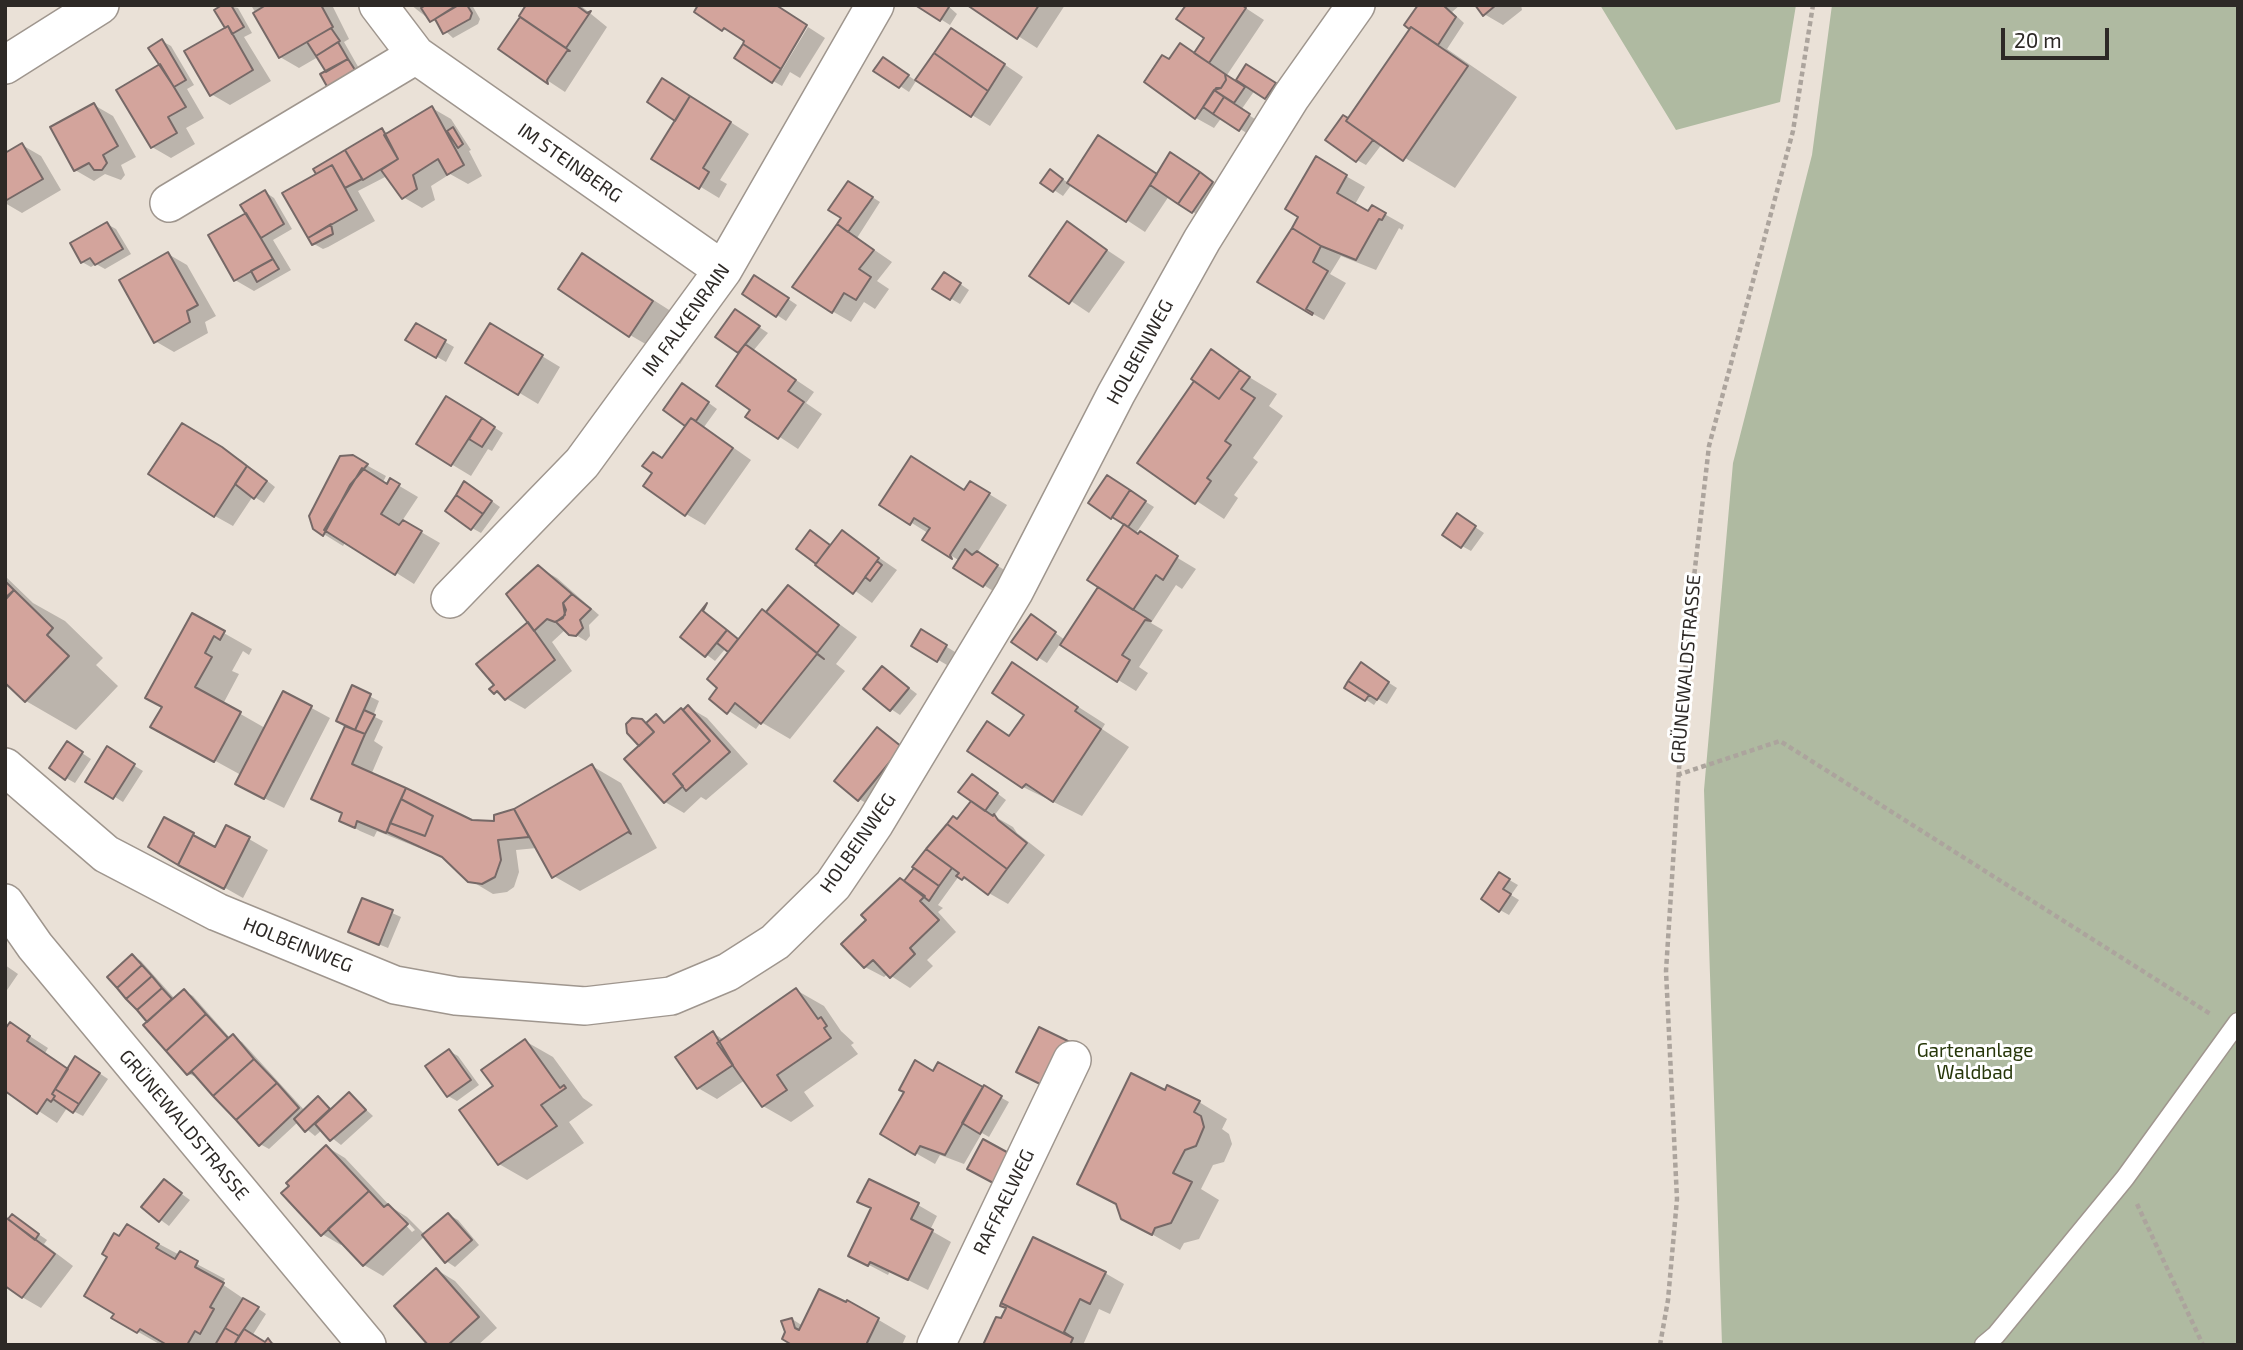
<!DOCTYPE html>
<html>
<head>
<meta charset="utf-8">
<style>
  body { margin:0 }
  #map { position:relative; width:2243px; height:1350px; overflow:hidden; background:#eae1d7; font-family:"Exo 2",sans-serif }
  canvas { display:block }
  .frame { position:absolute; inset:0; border:7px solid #2d2926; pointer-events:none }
  .scale { position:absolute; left:2001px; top:28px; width:108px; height:32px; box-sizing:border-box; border:4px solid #2d2926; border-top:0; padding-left:9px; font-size:21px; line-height:24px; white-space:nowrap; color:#2d2926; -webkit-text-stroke:5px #fff; paint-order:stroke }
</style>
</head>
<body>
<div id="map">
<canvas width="2243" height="1350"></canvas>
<div class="frame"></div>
<div class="scale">20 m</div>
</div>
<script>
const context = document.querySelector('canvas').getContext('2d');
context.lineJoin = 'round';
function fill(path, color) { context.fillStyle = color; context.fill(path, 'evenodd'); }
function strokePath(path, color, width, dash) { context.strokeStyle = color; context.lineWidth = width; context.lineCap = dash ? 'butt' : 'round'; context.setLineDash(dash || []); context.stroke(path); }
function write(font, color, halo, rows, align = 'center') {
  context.font = font + ' "Exo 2",sans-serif'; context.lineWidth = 6; context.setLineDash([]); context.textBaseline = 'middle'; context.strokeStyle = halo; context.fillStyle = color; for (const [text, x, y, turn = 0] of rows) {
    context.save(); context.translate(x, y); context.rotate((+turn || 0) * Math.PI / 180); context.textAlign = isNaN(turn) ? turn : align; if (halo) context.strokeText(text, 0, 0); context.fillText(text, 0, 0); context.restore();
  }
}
fill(new Path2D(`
  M1600 5H1796L1780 102 1676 130Z
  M1832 5H2238V1345H1722L1704 790 1733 463 1812 155Z`), '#afbaa1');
fill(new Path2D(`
  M225 5 238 8 252 33 244 37 271 81 230 105 211 94 229 28Z
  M251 5H332L349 39 344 42 365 79 328 72 318 57 299 68 280 57Z
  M411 5H472L480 19 478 24 453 38 427 14 425 16Z
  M528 5H580L607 27 565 92 500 49Z
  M773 5 778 70H782L808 27 825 38 800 78 790 72 782 86 773 81 746 40Z
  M918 5H947L957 14 950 25Z
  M969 5H1065L1037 48Z
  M1241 5 1264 20 1227 75 1237 81 1247 66 1283 89 1275 102 1255 90 1241 110 1258 121 1248 134 1222 117 1214 128 1196 118 1170 62 1196 54Z
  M1420 5H1460L1452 12 1464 23 1447 49 1517 97 1455 188 1382 144 1366 165 1357 160 1343 117 1349 120 1412 29 1406 25Z
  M1477 5H1521L1522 10 1503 25 1484 14Z
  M162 41 171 46 194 85 187 89 204 118 186 128 195 144 171 158 152 147Z
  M970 41 1023 77 990 126 972 115Z
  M892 64 916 81 909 92 876 70Z
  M94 105 113 116 136 157 121 165 125 175 121 180 105 174 94 181 75 170Z
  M432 108 451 119 471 150 469 151 482 176 468 184 450 174 431 186 435 200 422 208 403 197 387 176 358 191 375 221 328 247 323 249 314 244 319 174 315 169 382 130 390 134Z
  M710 109 749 134 720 180 727 184 719 198 653 158Z
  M22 145 41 156 61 190 22 213 5 203V155Z
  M1316 159 1365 187 1354 206 1368 214 1372 207 1404 225 1402 230 1399 228 1376 270 1341 256 1330 274 1346 283 1324 320 1306 310 1301 217Z
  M1179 160 1221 188 1201 217 1169 196 1145 232 1072 184 1063 196 1042 182 1059 177 1069 183 1158 175Z
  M858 188 880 202 857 238 892 262 877 281 889 289 875 309 864 302 851 322 832 311 843 218Z
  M265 192 274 198 292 229 273 240 291 270 254 291 235 280 248 214Z
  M107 224 116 229 131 254 105 269 96 264 91 267 82 262Z
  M1068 224 1125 262 1089 313 1032 275Z
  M168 254 187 265 216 316 205 322 208 333 174 352 155 341Z
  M583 255 702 331 680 364 630 335Z
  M953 279 969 290 960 304 935 289Z
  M763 282 797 305 786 321 744 293Z
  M744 317 768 333 753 351 814 392 806 403 822 414 798 449 748 416 753 409 741 352 718 336Z
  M416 325 454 347 446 362 408 340Z
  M509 336 560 367 538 404 468 362Z
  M1249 377 1277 394 1269 406 1283 416 1253 458 1258 462 1234 495 1238 498 1224 519 1139 463Z
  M691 390 717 409 704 427 751 460 705 525 686 514 663 459 688 425 665 410Z
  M465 409 503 433 492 451 488 449 471 476 418 444Z
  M182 426 241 460 275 487 264 503 253 496 233 526 215 516Z
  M352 457 386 476 383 482 388 486 391 481 418 497 402 521 440 543 414 584 346 541 343 546 314 528Z
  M1116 483 1154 507 1136 533 1196 569 1182 589 1176 585 1151 623 1163 630 1139 667 1148 673 1136 691 1060 644 1047 663 1014 642 1040 622 1065 640 1101 587 1126 524Z
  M475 489 500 507 481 533 472 528Z
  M965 491 989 494 1007 505 977 553 1006 571 993 591 956 567 960 561 924 539 928 533 881 504Z
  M1466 521 1484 533 1471 551 1462 546Z
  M811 532 831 546 842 532 897 570 872 603 818 564Z
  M538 567 557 578 599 615 589 625 590 636 586 641 566 629 552 642 572 671 525 709 495 692 531 622Z
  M5 576 33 603 65 621 103 658 96 665 118 686 76 730 26 701 5 681Z
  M789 587 857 637 836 664 845 671 790 739 761 722 756 729 711 699 720 688 731 651 726 648 715 661 682 636 702 612 739 640 767 614Z
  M192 615 252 649 249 655 243 651 232 671 239 674 223 704 265 728 284 693 330 718 284 808 256 794 241 775 181 742 164 706Z
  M921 631 955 652 947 665 913 645Z
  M1013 665 1105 724 1102 729 1129 747 1082 816 1023 787 988 723 1011 737 1026 714Z
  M1361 665 1397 688 1387 704 1378 699 1374 705 1347 687Z
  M891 674 917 694 900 715 891 709Z
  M353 688 379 701 373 716 383 721 374 741 383 747 371 775 471 822 496 823 592 766 621 783 657 848 580 891 552 875 537 848 516 850 519 872 514 887 507 892 493 894 473 882 444 858 377 831 374 837 360 831 341 820 343 814 313 798 347 726Z
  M688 707 707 718 748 764 706 800 701 797 684 813 665 802 641 746 647 725 656 717 667 723Z
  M878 729 919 758 878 810 859 799Z
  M76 749 91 759 75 783 66 778Z
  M107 749 143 771 123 802 88 780Z
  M981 781 1006 800 994 816 1013 827 1017 833 1045 855 1008 904 959 876 938 905 943 908 938 912 956 932 927 960 933 966 910 988 888 974 884 977 865 967 905 883 954 818 958 820 973 800Z
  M165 820 216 849 249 839 268 850 243 898 151 846Z
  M1499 874 1518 885 1511 895 1519 900 1509 915 1500 910Z
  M363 900 401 917 388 948 359 936Z
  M132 956 141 961 175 999 184 991 193 996 230 1038 233 1036 242 1042 305 1111 318 1099 332 1109 349 1094 373 1116 341 1145 322 1130 315 1136 298 1122 269 1149 260 1144 199 1078 189 1074 145 1026 149 1022Z
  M5 965 18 974 5 993Z
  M796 990 824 1006 841 1031 854 1043 851 1045 858 1054 804 1092 814 1106 791 1122 763 1106 745 1080 717 1099 698 1088 713 1033 724 1040Z
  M11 1024 48 1048 45 1053 69 1069 84 1063 108 1079 83 1116 67 1108 57 1123 5 1089Z
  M525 1041 553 1057 583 1098 593 1105 569 1122 584 1143 527 1180 499 1164 496 1087Z
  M449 1051 458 1056 479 1085 457 1101 448 1096Z
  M934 1073 984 1088 1009 1102 989 1137 982 1133 964 1164 940 1155 935 1164 882 1134Z
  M1199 1102 1227 1119 1222 1129 1229 1134 1232 1144 1224 1162 1213 1165 1201 1189 1219 1200 1199 1239 1184 1243 1180 1250 1123 1218 1118 1205 1079 1184Z
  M327 1147 345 1158 391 1207 407 1217 425 1235 449 1215 458 1220 479 1245 455 1267 446 1261 425 1236 383 1276 364 1265 344 1243 341 1245 322 1234 292 1186ZM393 1211 401 1215 415 1230 412 1232Z
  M164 1181 190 1200 169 1226 143 1207Z
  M918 1205 937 1216 930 1230 951 1242 928 1290 890 1271 888 1275 850 1255Z
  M12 1216 47 1240 44 1244 73 1266 41 1308 22 1297 8 1221Z
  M127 1227 225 1279 222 1284 266 1314 252 1336 266 1344 269 1340 277 1345H161L114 1318 120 1239Z
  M437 1270 455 1281 497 1328 478 1345H431Z
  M1105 1273 1124 1284 1110 1314 1099 1309 1083 1345H985L1001 1321Z
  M848 1302 906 1336 902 1345H794L792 1319 803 1326Z`), '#0003');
const building = new Path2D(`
  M222 5H231L244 27 232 34 228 26 225 28 214 10Z
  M266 5H321L333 27 279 58 253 13Z
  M426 5H457V6L430 22 421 8Z
  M467 5 472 13 470 19 443 34 435 19 457 5Z
  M526 5H576L587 13 591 11 566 48 519 16Z
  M698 5H776L807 25 781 69 743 44 744 41 724 28 722 31 694 12Z
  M915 5H946L949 7 940 21Z
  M967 5H1039L1017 39Z
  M1186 5H1242L1246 8 1209 63 1194 53 1204 38 1176 19Z
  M1418 5H1443L1456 17 1438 45 1411 27 1409 29 1404 25Z
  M1475 5H1496L1483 16Z
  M520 17 570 51H567L547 80 548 84 498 49Z
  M228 26 253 70 210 96 184 51Z
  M1411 27 1468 66 1403 161 1346 121Z
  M331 28 340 41 316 56 307 42Z
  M951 28 1005 64 988 91 934 53Z
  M162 39 186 80 174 87 148 48Z
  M338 42 348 59 326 72 316 56Z
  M1180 43 1225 74 1226 80 1221 88H1216L1195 119 1144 82 1162 55 1169 59Z
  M743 44 781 69 772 83 734 58Z
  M934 53 988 91 971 117 915 80Z
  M883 57 909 75 899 88 873 71Z
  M348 59 357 73 329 90 320 74Z
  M160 64 186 107 168 117 177 133 151 148 116 90Z
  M1246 64 1276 83 1265 99 1236 80Z
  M1225 74 1245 87 1234 103 1214 90 1221 88 1226 80Z
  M662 78 690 96 675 121 647 102Z
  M1214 90 1224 97 1213 114 1203 107Z
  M690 96 731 122 703 168 709 172 699 189 651 159Z
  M1224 97 1250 114 1239 131 1213 114Z
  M94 103 118 146 103 155 107 163 102 170H94L89 163 74 171 50 127Z
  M432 106 464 165 447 175 438 159 413 175 417 189 402 199 381 170 398 159 384 135Z
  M1343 115 1348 118 1346 121 1373 140 1356 162 1325 140Z
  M453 127 463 144 458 148 447 131Z
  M382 128 398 159 363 180 345 150Z
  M1098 135 1157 174 1126 222 1067 183Z
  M22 143 43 179 5 201V153Z
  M345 150 362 179 345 188 332 165 316 174 313 169Z
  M1170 152 1200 172 1178 204 1150 185Z
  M1316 156 1347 175 1337 193 1368 211 1372 205 1386 213 1382 220 1379 219 1356 260 1321 246 1292 228 1298 217 1285 209Z
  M332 165 357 210 308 238 282 193Z
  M1050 169 1063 179 1053 192 1040 183Z
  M1200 172 1213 182 1192 213 1178 204Z
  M848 181 873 197 848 232 837 224 841 218 828 210Z
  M265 190 284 224 261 238 240 205Z
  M246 213 273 259 234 281 208 235Z
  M1067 221 1107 250 1069 304 1029 276Z
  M107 222 123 249 95 265 90 258 81 263 70 243Z
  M331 224 333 234 312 245 308 238Z
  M837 224 874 250 859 269 871 277 856 300 844 293 832 313 792 287Z
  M1292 228 1321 246 1313 262 1328 271 1306 309 1313 313 1312 315 1257 282Z
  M168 252 198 305 187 311 190 322 154 343 119 280Z
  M582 253 653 301 629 337 558 289Z
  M273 259 279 269 257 282 251 271Z
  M944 272 961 283 950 300 932 289Z
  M754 275 789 298 776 317 742 294Z
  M735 309 760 326 738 353 715 337Z
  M416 323 446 340 436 358 405 340Z
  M490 323 543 355 518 395 465 363Z
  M745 344 796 380 788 391 804 402 778 439 745 417 750 410 716 386Z
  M1211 349 1240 370 1219 399 1191 379Z
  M1240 370 1250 377 1241 389 1255 398 1225 441 1231 445 1207 478 1211 481 1195 504 1137 463 1194 381 1219 399Z
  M682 383 709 402 696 421 691 418 685 426 663 410Z
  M446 396 482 418 451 466 416 444Z
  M482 418 495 427 482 447 469 439Z
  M691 418 733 448 685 516 643 486 652 473 642 466 653 452 662 458Z
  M182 423 222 447 247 466 214 517 148 474Z
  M353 455 368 464 350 485 323 536 313 529 309 516 340 456Z
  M911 456 964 490 970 481 990 493 950 555 952 559 922 540 930 528 914 518 910 525 879 505Z
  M247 466 267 481 254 499 235 484Z
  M362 468 387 484 390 478 400 484 381 514 399 525 403 520 422 531 395 575 324 530Z
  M1107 475 1130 490 1111 519 1088 503Z
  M464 481 492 501 483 514 456 495Z
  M1130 490 1146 501 1128 527 1112 517Z
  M456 495 483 514 471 530 445 511Z
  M1457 513 1476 526 1461 548 1442 535Z
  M1124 524 1138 534 1140 531 1178 556 1163 580 1156 575 1133 610 1087 580Z
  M810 530 830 545 816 564 796 549Z
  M842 530 879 558 853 594 815 565Z
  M965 549 972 555 977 551 998 565 983 587 953 568Z
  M877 561 882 565 870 581 865 577Z
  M538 565 572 594 563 603 566 610 563 618 555 622 547 619 534 631 506 594Z
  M5 581 14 590 6 599 5 598Z
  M788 585 839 625 817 653 766 612Z
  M1098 587 1151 621 1145 620 1122 655 1130 660 1117 682 1060 645Z
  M14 590 53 628 47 635 69 656 25 702 5 683V598Z
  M572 594 591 609 580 620 583 628 576 636 569 635 556 622 565 615 563 603Z
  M707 603 703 611 727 630 705 657 680 637Z
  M762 609 824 659 817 654 761 724 735 703 727 714 709 699 717 688 707 679Z
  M192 613 225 631 220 640 214 636 205 653 212 657 195 687 241 712 214 762 150 727 162 707 145 698Z
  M1031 614 1056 632 1037 660 1011 642Z
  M528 622 555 660 505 700 497 691 494 694 489 689 494 685 476 664Z
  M921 629 947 645 937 662 911 646Z
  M727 630 738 639 728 652 717 643Z
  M1012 662 1078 707 1075 711 1101 729 1053 802 1026 784 1022 788 967 751 987 721 1009 736 1024 715 992 693Z
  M1361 662 1389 682 1377 700 1348 681Z
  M882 666 909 688 890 711 863 689Z
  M1348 681 1369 695 1365 701 1344 688Z
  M352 685 371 694 355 730 336 721Z
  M283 691 312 706 264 799 235 784Z
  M688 705 730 752 686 791 673 774 710 741 683 710Z
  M681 708 710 741 673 774 683 786 664 803 624 759 654 732 646 723 656 714 664 723Z
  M364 710 375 715 365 734 355 730Z
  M632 718 642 719 654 732 639 746 627 733 626 724Z
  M345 726 365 734 352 764 406 788 386 833 357 821 355 828 339 821 342 813 311 799Z
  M877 727 902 747 858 801 834 781Z
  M67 741 83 752 65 780 49 768Z
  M107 746 135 764 113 799 85 782Z
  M592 764 631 834 628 832 552 878 514 809Z
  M972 774 998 793 985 811 958 792Z
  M406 788 472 820 494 821V815L514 809 529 837 498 840 501 860 495 877 482 884 468 882 442 857 387 832 390 823 425 836 433 816 401 799Z
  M401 799 433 816 425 836 390 823Z
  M971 801 993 816 994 814 998 820 1027 843 1007 869 947 824 953 816 957 819Z
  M164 817 194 833 178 865 148 847Z
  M947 824 1007 869 988 895 964 877 962 880 956 876 959 873 926 849Z
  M226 825 250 837 224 889 178 865 193 835 215 847Z
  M926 849 952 868 939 886 912 867Z
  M914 868 939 886 929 901 904 881Z
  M1499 872 1510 879 1503 889 1511 894 1499 912 1481 899Z
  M900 878 925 896 920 901 939 920 910 948 915 954 890 978 873 960 864 968 841 944 866 920 861 915Z
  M362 898 393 910 379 945 348 932Z
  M132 954 142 965 117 988 107 977Z
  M142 965 152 976 126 999 117 988Z
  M152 976 162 988 137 1010 126 999Z
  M162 988 172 999 147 1022 137 1010Z
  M796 988 818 1019 821 1017 827 1026 824 1028 831 1038 777 1075 787 1090 762 1107 717 1043Z
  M184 989 206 1014 166 1051 143 1025Z
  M206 1014 228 1038 187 1075 166 1051Z
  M10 1022 30 1036 27 1041 68 1069 52 1094 55 1096 51 1102 47 1099 37 1114 5 1091V1029Z
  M1039 1027 1070 1042 1048 1088 1016 1072Z
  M713 1031 733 1065 697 1089 675 1057Z
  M233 1034 254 1059 213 1096 192 1072 187 1075Z
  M525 1039 560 1088 564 1085 566 1088 541 1105 557 1126 498 1165 459 1110 493 1086 481 1070Z
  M449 1049 471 1080 447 1097 425 1066Z
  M75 1056 100 1073 79 1104 55 1089Z
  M254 1059 277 1083 236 1120 213 1096Z
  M915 1060 933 1071 938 1062 983 1087 945 1155 920 1146 915 1155 880 1134 904 1092 899 1090Z
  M1131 1073 1165 1090 1167 1085 1200 1101 1194 1112 1201 1116 1204 1127 1196 1146 1185 1150 1173 1173 1192 1182 1171 1223 1155 1228 1152 1235 1121 1219 1116 1204 1077 1184Z
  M277 1083 299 1108 259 1146 236 1120Z
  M984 1085 1002 1096 980 1134 962 1123Z
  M55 1089 79 1104 73 1113 53 1099 55 1096 52 1094Z
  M349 1092 366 1110 330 1141 315 1124Z
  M318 1096 330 1109 305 1132 294 1119Z
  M983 1139 1014 1156 997 1185 967 1169Z
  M326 1145 369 1191 321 1236 281 1193 289 1186 286 1183Z
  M164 1179 182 1193 159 1222 141 1207Z
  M869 1179 919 1203 911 1219 933 1230 908 1280 870 1262 868 1266 848 1256 871 1208 857 1202Z
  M369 1191 384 1207 388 1204 408 1224 363 1266 328 1229Z
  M448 1213 472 1240 445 1263 422 1235Z
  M12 1214 39 1234 35 1240 8 1219Z
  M5 1217 55 1254 22 1298 5 1286Z
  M127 1224 159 1244 156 1248 175 1259 180 1251 198 1261 195 1267 224 1283 210 1307 214 1309 200 1334 195 1331 187 1345H167L140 1329 137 1333 111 1318 114 1314 84 1296 107 1257 102 1254 114 1233 119 1236Z
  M1033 1237 1106 1272 1090 1304 1080 1299 1064 1332 1073 1338 1001 1303Z
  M436 1268 479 1317 448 1345H428L394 1306Z
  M819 1289 846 1302 847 1300 879 1318 866 1345H792L782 1339 785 1332 781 1321 792 1318 795 1328 799 1330Z
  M243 1298 259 1307 239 1336 225 1328Z
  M1001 1303 1073 1338 1070 1345H983L996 1317 1001 1318 1006 1308 1000 1306Z
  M225 1328 239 1336 234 1345H215Z
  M244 1329 265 1342 268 1338 273 1345H234Z`);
fill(building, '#d3a49c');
strokePath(building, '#766967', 2);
const lane = new Path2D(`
  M1984 1345 1996 1335 2125 1178 2238 1022`);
const street = new Path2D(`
  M378 5 416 55 723 270
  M5 65 100 5
  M169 203 416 55
  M450 599 582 463 723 270 875 5
  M5 767 106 854 217 912 395 985 456 996 585 1006 671 996 728 972 775 942 833 885 875 823 1014 592 1116 394 1202 240 1291 97 1356 5
  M5 903 35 946 367 1345
  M936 1345 1072 1060`);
strokePath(lane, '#9f968e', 21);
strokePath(street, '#9f968e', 40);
strokePath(new Path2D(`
  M1677 775 1780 741 2212 1015
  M2137 1204 2203 1345
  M1660 1345 1668 1300 1677 1199 1666 971 1688 629 1709 446 1793 131 1813 5`), '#aca49d', 4.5, [5, 3.5]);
strokePath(lane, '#fff', 18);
strokePath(street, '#fff', 37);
write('19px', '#2d2926', '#fff', [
  ["IM STEINBERG",570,163,35],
  ["IM FALKENRAIN",686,320,-54],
  ["HOLBEINWEG",1140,352,-61],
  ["GRÜNEWALDSTRASSE",1686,669,-85],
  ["HOLBEINWEG",858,843,-55],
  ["HOLBEINWEG",298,945,22],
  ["GRÜNEWALDSTRASSE",184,1125,50],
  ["RAFFAELWEG",1004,1202,-64]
]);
write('19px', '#27370a', '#fff', [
  ["Gartenanlage",1975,1051],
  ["Waldbad",1975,1073]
]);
</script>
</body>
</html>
